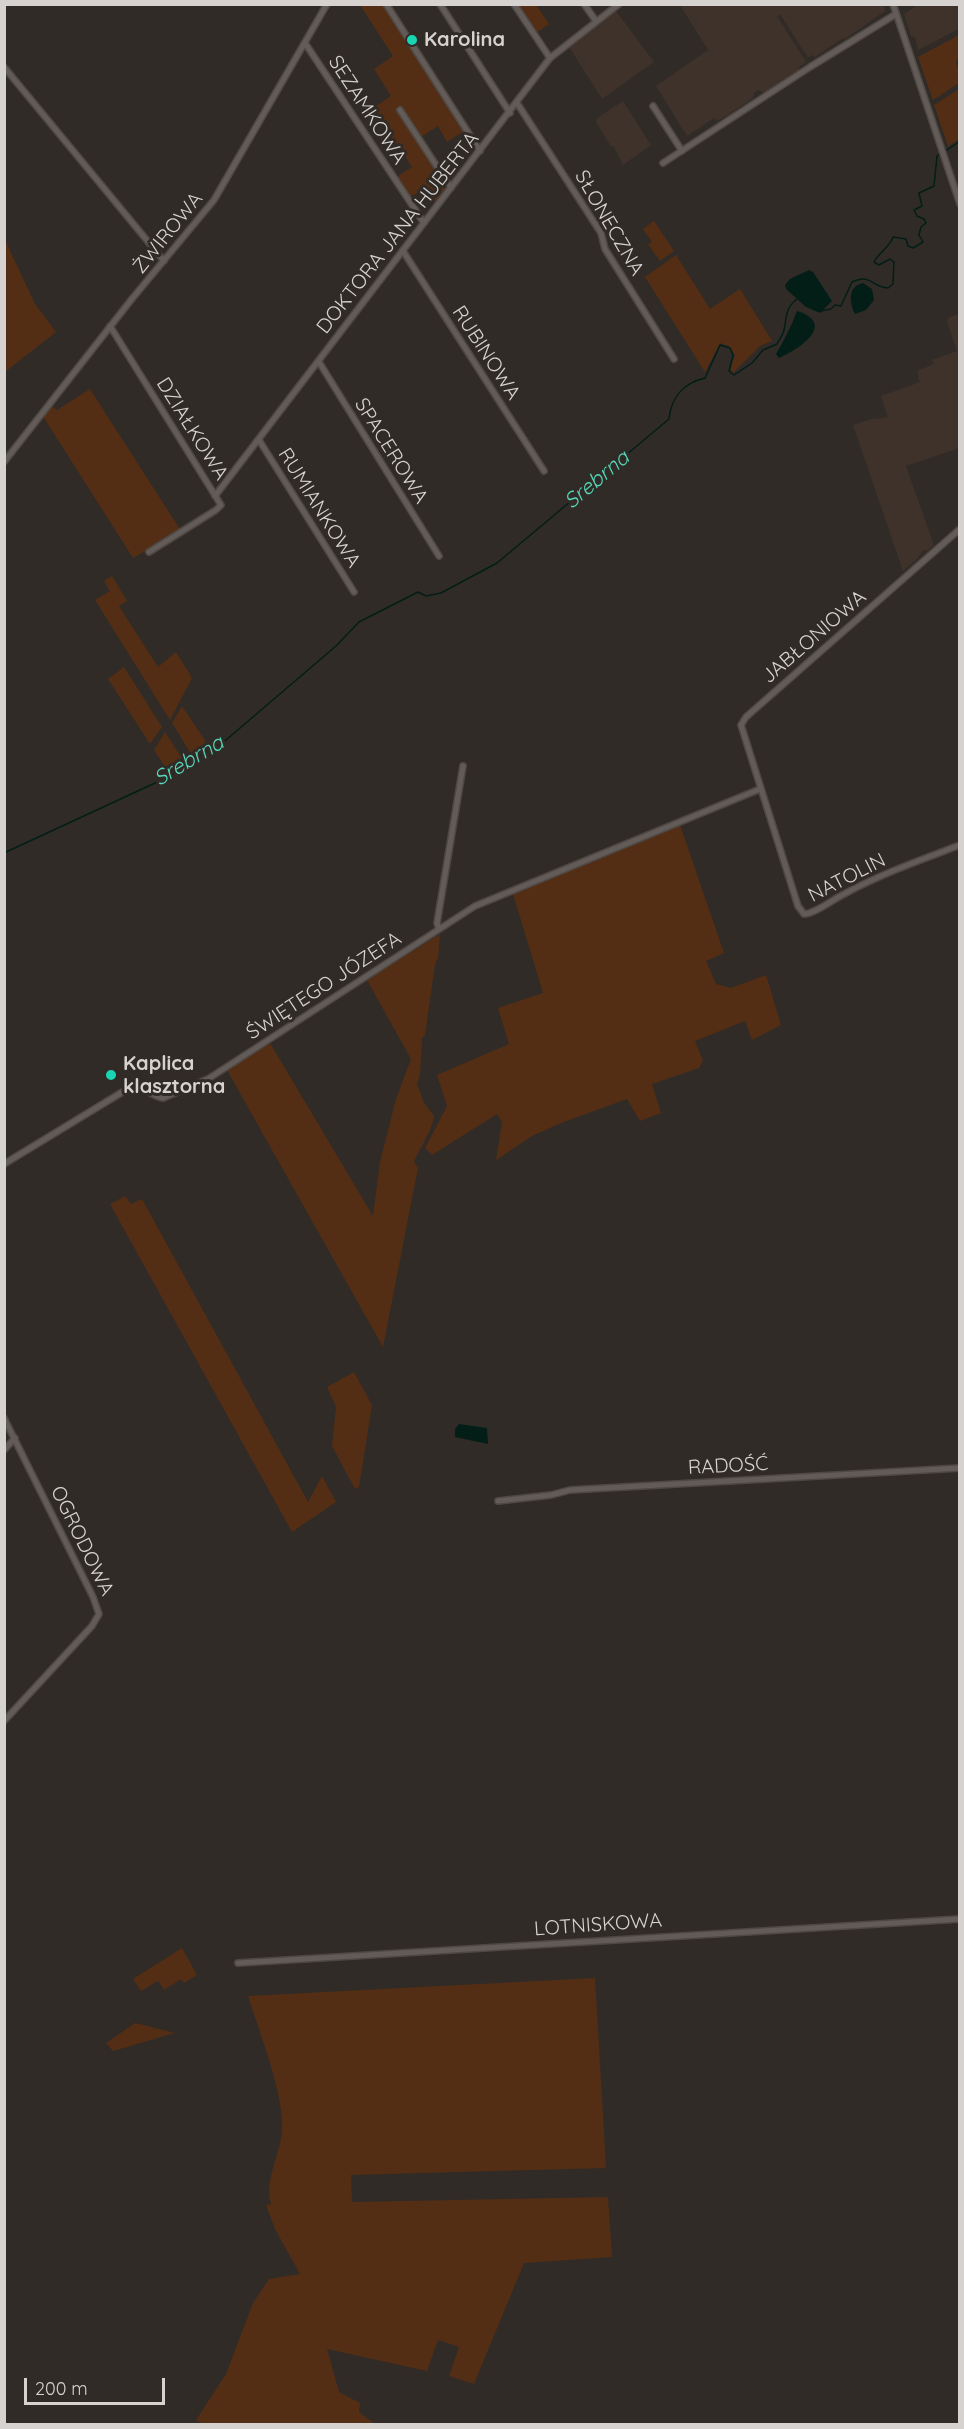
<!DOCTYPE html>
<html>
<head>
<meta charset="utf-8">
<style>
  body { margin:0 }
  #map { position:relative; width:964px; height:2429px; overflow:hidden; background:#312b27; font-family:Quicksand,sans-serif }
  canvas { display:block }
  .frame { position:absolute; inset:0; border:6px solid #d6d2cf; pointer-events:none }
  .scale { position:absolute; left:24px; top:2378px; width:141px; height:27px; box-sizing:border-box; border:3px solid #d6d2cf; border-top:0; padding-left:8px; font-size:18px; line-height:21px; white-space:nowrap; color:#d6d2cf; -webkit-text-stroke:4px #312b27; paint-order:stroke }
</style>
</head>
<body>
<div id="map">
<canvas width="964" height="2429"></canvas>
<div class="frame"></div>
<div class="scale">200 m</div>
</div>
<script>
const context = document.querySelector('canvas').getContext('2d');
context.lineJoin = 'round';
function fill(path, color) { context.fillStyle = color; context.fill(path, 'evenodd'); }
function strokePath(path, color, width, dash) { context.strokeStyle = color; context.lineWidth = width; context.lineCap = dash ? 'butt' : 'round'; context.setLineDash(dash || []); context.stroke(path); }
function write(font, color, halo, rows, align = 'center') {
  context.font = font + ' Quicksand,sans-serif'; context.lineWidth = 6; context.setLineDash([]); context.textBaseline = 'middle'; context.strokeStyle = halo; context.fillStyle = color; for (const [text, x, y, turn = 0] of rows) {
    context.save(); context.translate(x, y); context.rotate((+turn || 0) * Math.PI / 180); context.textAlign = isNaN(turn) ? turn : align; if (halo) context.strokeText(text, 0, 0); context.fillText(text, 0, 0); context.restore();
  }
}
fill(new Path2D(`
  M680 5 883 4 885 11 845 39 843 38 815 57 811 55 808 58 780 14 777 16 806 62 799 67 800 70 765 93 758 90 754 93 753 98 728 115 717 121 714 118 687 136 656 86 708 50Z
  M915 5H959V29L918 50 915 37 911 36 904 14 915 7Z
  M616 11 654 62 602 99 569 47Z
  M623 101 651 145 623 165 614 147 610 145 596 122 597 118Z
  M959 314V448L906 466 934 545 927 551 923 550 918 558 903 571 853 425 872 419 888 417 881 396 920 382 917 371 934 364 932 360 957 351 947 321 949 317Z`), '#3e322a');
fill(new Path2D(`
  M360 5H383L464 131 447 142 438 126 421 137 402 108 397 110 446 186V190L436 204 426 188 408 198 395 178 412 167 373 108 391 96 374 69 393 56Z
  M517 5H536L549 24 536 33Z
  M959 35V56L956 63 959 70V83L933 100 918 57Z
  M959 89V139L948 146 934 105Z
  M654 221 674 251 660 261 648 244 652 242 643 229Z
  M4 238 35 304 56 332 5 372Z
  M676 255 710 309 740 289 772 341 760 346 734 372H732L731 368 735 355 729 346 720 343 705 372 645 277Z
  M90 389 181 531 133 558 44 418V414L51 406 57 410Z
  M112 576 127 601 119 606 158 667 176 652 192 678 170 720 95 600 110 591 104 581Z
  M124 667 162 727 150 744 108 679Z
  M182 706 210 748 193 757 172 723Z
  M165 732 185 763 169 773 154 750Z
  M680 825 724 953 706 961 716 984 731 988 766 975 781 1025 752 1040 745 1021 695 1041 703 1061 699 1068 652 1084 661 1113 640 1121 627 1099 561 1123 532 1136 496 1160 502 1122 497 1114 432 1155 425 1148 447 1106 437 1075 509 1044 498 1008 543 993 513 894Z
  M440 934 438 958 435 964 425 1035 422 1038 420 1075 417 1084 424 1103 434 1116C432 1131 421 1146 414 1161L418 1168 383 1347 227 1070 270 1043 373 1216 380 1162 396 1099 411 1059 367 980Z
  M125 1196 131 1204 142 1199 308 1502 322 1476 336 1502 292 1532 110 1204Z
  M354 1372 372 1405 359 1487 355 1489 332 1446 336 1407 327 1387Z
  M182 1948 197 1975 184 1983 181 1979 164 1990 158 1981 141 1991 133 1979Z
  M595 1978 606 2168 351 2175 352 2202 608 2197 612 2257 524 2263 474 2384 449 2376 459 2347 438 2340 427 2371 327 2349 339 2392 360 2403 359 2412 375 2424H203L196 2420 226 2374 253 2303 269 2279 300 2274 275 2229 266 2205 271 2204C264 2180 280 2156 282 2131 285 2097 259 2031 248 1996Z
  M135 2023 175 2033 113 2051 106 2043Z`), '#532e14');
fill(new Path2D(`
  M809 270 813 272 832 301 820 313 806 307 786 289 785 285 790 279Z
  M863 283 872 289 874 300 866 310 855 314C849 302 848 286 863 283Z
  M797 311C838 324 798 350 779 358L776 354C784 340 791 327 797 311Z
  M459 1424 487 1428 488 1444 455 1437V1429Z`), '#021e17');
strokePath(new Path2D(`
  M944 152 960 141
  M821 311 831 309 835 305 841 306 852 282C872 273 871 287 888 288L893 284 894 262 890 259 879 265 874 262C879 252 890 247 893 237L906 239 908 246 913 248 923 242 919 235 921 227 926 223 924 219 917 216 914 210 922 206 919 193 934 186 937 156 940 154
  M4 853 168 777 226 740 336 646 359 622 418 592 426 596 441 593 497 563 669 419C671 397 684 383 705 378L720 345 730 348 733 355 729 371 734 375 752 363 763 350 777 344C779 340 783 335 784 330 787 316 785 308 798 298`), '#021e17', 1.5);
const minor = new Path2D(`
  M386 4 480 151
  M440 4 510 113
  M514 4 550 58
  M584 4 596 21
  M893 4 960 204
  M305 43 424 223
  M4 67 164 261
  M517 103 601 233 605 249 674 359
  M653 106 682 151
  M400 110 451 188
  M663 163 810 67 896 14
  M403 251 544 471
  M110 326 221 505 216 510 149 552
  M319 362 439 556
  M259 440 354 592
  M4 462 131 300 214 200 327 4
  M215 496 550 58 619 4
  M960 529 746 717 741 725 798 906 804 914C815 914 835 898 846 893 883 873 921 860 960 845
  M439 929 437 923 463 766
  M4 1164 129 1088C143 1084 150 1096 163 1098L208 1079 475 906 760 789
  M4 1418 93 1597 99 1614 92 1626 4 1721
  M4 1450 15 1438
  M498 1501 551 1495 570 1490 960 1468
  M238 1963 960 1919`);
strokePath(minor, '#4e4845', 8);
strokePath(minor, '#635b57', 5);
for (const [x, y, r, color] of [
  [412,40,6,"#19d5b2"],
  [111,1075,6,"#19d5b2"]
]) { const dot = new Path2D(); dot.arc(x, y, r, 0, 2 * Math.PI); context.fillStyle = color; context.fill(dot); strokePath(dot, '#312b27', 2); }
write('bold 20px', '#d6d2cf', '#312b27', [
  ["Karolina",424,40],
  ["Kaplica",123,1064],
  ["klasztorna",123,1087]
], 'left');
write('20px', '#d6d2cf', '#312b27', [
  ["SEZAMKOWA",367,110,57],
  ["SŁONECZNA",609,223,60],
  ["ŻWIROWA",168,233,-51],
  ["DOKTORA JANA HUBERTA",398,233,-52],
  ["RUBINOWA",486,353,57],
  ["DZIAŁKOWA",192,429,58],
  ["SPACEROWA",391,451,58],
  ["RUMIANKOWA",319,508,58],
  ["JABŁONIOWA",814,637,-41],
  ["NATOLIN",847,878,-27],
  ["ŚWIĘTEGO JÓZEFA",324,986,-33],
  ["RADOŚĆ",728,1466,-3],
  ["OGRODOWA",82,1541,64],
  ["LOTNISKOWA",598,1925,-4]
]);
write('italic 21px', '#57d9ba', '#312b27', [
  ["Srebrna",597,480,-40],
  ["Srebrna",189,761,-31]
]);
</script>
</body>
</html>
